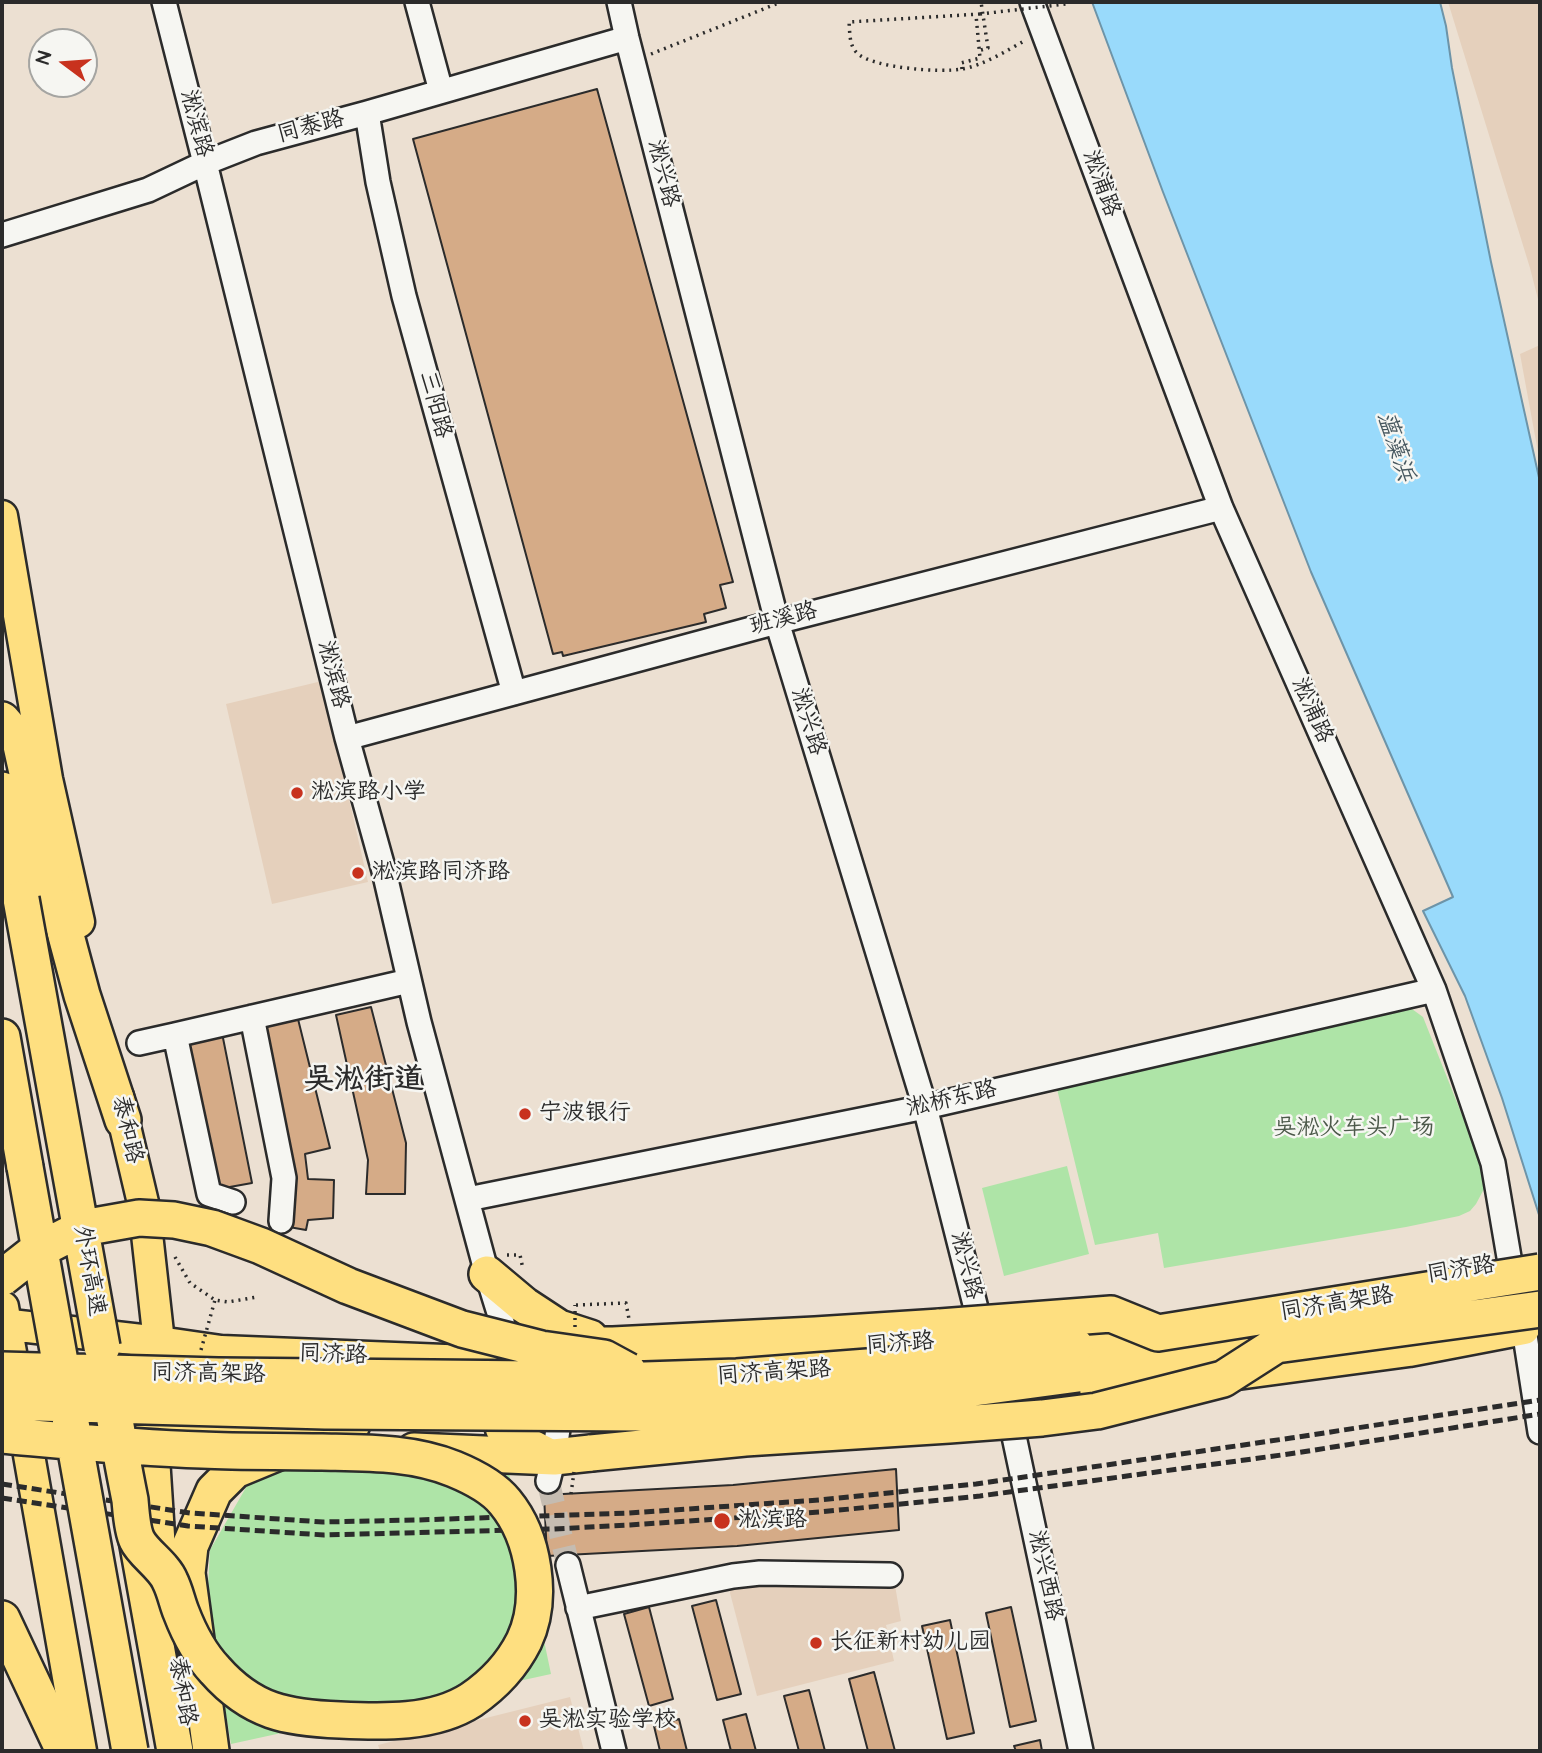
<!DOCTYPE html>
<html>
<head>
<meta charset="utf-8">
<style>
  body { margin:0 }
  #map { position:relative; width:1542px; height:1753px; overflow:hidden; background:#ece0d2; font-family:"Architects Daughter",sans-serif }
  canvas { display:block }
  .frame { position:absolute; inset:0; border:4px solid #2b2b2b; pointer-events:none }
  .north { position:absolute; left:28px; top:28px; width:70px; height:70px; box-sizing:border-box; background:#f6f6f2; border:2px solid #a5a5a2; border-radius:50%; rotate:286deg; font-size:19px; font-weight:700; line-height:28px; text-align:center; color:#2b2b2b }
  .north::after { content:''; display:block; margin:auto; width:24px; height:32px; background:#c8321e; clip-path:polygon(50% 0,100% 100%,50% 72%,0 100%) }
</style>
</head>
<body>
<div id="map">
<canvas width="1542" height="1753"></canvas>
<div class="frame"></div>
<div class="north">N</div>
</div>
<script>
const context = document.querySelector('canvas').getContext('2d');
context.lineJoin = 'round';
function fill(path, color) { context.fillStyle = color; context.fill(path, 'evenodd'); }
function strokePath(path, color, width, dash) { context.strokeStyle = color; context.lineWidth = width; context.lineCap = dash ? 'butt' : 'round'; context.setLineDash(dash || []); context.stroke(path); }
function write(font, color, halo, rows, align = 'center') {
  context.font = font + ' "Architects Daughter","LXGW WenKai TC",sans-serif'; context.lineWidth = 5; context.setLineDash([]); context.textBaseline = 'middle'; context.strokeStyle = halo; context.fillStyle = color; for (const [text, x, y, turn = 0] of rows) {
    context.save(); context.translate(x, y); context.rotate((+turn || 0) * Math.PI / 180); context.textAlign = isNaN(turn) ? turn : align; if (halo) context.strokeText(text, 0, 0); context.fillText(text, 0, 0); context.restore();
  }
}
fill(new Path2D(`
  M1448 2H1540V307L1530 268Z
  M1540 345V463L1520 354Z
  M322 681 368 882 272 904 226 704Z
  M742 1583 895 1585 901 1621 886 1625 894 1661 757 1696 730 1593 731 1585Z
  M570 1697 584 1751H380L378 1745Z`), '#e5d0bc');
fill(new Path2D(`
  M1412 1009 1423 1017 1485 1173V1187L1476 1204 1470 1211 1459 1216 1406 1227 1164 1268 1158 1233 1095 1245 1057 1089Z
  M1067 1166 1089 1254 1004 1276 982 1188Z
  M472 1454 509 1473 551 1674 231 1744 214 1645 208 1587 210 1550 248 1484 264 1472Z`), '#aee4a7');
const water = new Path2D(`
  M1092 2H1440L1446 26 1452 68 1491 262 1540 482V1218L1502 1098 1465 996 1423 911 1453 897 1311 572 1163 192Z`);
fill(water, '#99dafb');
strokePath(water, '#6d94a8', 2);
const building = new Path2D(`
  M597 89 733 582 720 585 726 608 704 614 706 622 563 656 562 652 553 654 413 139Z
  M371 1007 406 1143 405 1194H366L368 1160 336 1015Z
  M297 1015 330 1148 305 1154 308 1179 334 1180 333 1218 308 1220 306 1230 289 1227 259 1027Z
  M221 1028 252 1183 213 1190 178 1037Z
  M896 1469 899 1530 737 1546 547 1556 544 1495 733 1485Z
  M716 1600 741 1694 717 1700 692 1606Z
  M649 1607 673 1699 649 1706 624 1614Z
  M1011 1607 1036 1721 1010 1727 986 1613Z
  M950 1620 974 1733 947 1739 922 1626Z
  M874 1672 895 1751H868L849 1679Z
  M809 1690 825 1751H799L784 1696Z
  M746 1714 756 1751H731L723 1720Z
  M679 1719 687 1751H660L654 1726Z
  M1040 1740 1042 1751H1016L1014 1746Z`);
fill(building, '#d5ab87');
strokePath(building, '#2b2b2b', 2);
strokePath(new Path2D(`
  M548 1481 568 1565`), '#c5bcb1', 23, [23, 11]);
const minor = new Path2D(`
  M164 2 205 163 347 738 384 871 419 1022 487 1274 509 1345
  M417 2 441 91
  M619 2 627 38 777 622 925 1107 983 1336
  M1032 2 1221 508 1434 990 1493 1163 1510 1263 1524 1329 1540 1432
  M367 113 378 182 404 296 514 693
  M2 235 148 190 205 163 256 143 367 113 627 38
  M347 738 777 622 1221 508
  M252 1017 284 1178 281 1221
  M139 1043 175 1035
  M468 1199 925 1107 1434 990
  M233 1202 209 1194 175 1035 409 981
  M1008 1408 1081 1751
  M548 1481 554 1457 558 1429
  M568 1565 614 1751
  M578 1608 733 1576 760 1573 890 1575`);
const major = new Path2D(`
  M2 516 47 779 79 922
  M118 1097 144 1207 159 1342 158 1359
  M3 1307 81 1751
  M2 1324 159 1342 221 1351 494 1362
  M631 1360 690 1359 767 1354
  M1230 1375 1409 1351 1524 1329
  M990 1402 1146 1387
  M54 1425 302 1429 354 1426
  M152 1426 162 1582
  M501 1429 553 1456`);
const highway = new Path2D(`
  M2 720 20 741 50 876 82 995 123 1120
  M2 790 21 899
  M2 1037 25 1167
  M487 1274 524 1305 559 1328 590 1338
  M1075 1346 1158 1333
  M485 1362 509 1345H613L815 1335 940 1327
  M1078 1374 1276 1345
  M414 1451 554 1457 591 1453
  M137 1540 175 1751
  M2 1619 64 1751
  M211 1751 187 1573 190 1546 214 1491 235 1470 281 1451`);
strokePath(minor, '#2b2b2b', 28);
strokePath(major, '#2b2b2b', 35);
strokePath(highway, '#2b2b2b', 40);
strokePath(new Path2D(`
  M1065 2 1066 4
  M980 14 849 22C850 33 849 45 857 53 872 68 941 73 962 69 982 66 1008 50 1026 40
  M981 50 988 48 981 2
  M651 54 781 2
  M962 69 961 63 980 58 976 15
  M507 1255H520L523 1269
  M175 1257 190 1283 215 1300 228 1302 257 1297
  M576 1305 626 1303 629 1319`), '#2b2b2b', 3.5, [2, 5]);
strokePath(minor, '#f6f6f2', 23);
strokePath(major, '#fedf80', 30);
strokePath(highway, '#fedf80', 35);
strokePath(new Path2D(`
  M2 1484 190 1513 323 1522 417 1520 629 1513 819 1500 976 1484 1291 1438 1540 1400
  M2 1498 188 1526 324 1535 553 1529 630 1525 820 1512 980 1496 1296 1453 1540 1414`), '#2b2b2b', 5, [10, 5]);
const highwayBridge = new Path2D(`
  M21 899 102 1347
  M25 1167 130 1751
  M2 1278 35 1252 72 1233 94 1226 139 1218 174 1220 212 1228 261 1246 348 1286 462 1329 541 1349 604 1358 628 1371
  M940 1327 1111 1314 1158 1333 1540 1272
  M2 1370 218 1376 645 1380 737 1377 920 1363 1075 1346
  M2 1402 325 1411 644 1413 757 1410 915 1396 1078 1374
  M2 1435C68 1441 135 1448 202 1450 242 1452 282 1451 322 1452 367 1453 412 1452 454 1469 471 1476 493 1487 505 1502 534 1537 544 1599 524 1641 512 1665 493 1685 471 1700 434 1724 382 1722 340 1720 287 1718 252 1712 215 1670 200 1654 189 1633 181 1612 177 1602 175 1591 170 1581 164 1566 143 1553 137 1540 132 1530 131 1511 130 1500 122 1460 115 1421 108 1381
  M591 1453 745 1438 949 1425 1042 1418 1097 1411 1223 1379 1276 1345 1540 1309`);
strokePath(highwayBridge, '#2b2b2b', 40, []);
strokePath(new Path2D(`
  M980 14 1066 4
  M575 1327V1305
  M201 1350 215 1300
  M571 1494 574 1472`), '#2b2b2b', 3.5, [2, 5]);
strokePath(highwayBridge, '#fedf80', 35);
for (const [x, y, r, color] of [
  [297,793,7,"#c8321e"],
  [358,873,7,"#c8321e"],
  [525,1114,7,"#c8321e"],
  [722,1521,9,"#c8321e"],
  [816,1643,7,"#c8321e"],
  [525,1721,7,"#c8321e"]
]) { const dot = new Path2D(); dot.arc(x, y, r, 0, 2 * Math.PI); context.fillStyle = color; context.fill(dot); strokePath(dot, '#f6f6f2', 2.5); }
write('23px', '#2b2b2b', '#f6f6f2', [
  ["淞滨路",195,124,75],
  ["同泰路",311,128,-15],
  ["淞兴路",662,174,76],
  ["淞浦路",1100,184,70],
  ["三阳路",434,405,75],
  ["班溪路",784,620,-15],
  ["淞滨路",332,675,76],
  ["淞浦路",1311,711,66],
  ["淞兴路",807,722,73],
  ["淞桥东路",952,1100,-13],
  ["泰和路",126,1130,77],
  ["淞兴路",965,1266,76],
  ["外环高速",88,1271,80],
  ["同济路",1461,1271,-9],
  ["同济高架路",1337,1305,-9],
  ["同济路",900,1345,-4],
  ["同济路",333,1356,2],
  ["同济高架路",774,1374,-4],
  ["同济高架路",208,1375,1],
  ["淞兴西路",1044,1576,78],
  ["泰和路",181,1692,80]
]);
write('23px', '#2b2b2b', '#f6f6f2', [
  ["淞滨路小学",311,793],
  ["淞滨路同济路",372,873],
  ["宁波银行",539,1114],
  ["淞滨路",738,1521],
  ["长征新村幼儿园",830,1643],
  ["吴淞实验学校",539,1721]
], 'left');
write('23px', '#4c594a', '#f6f6f2', [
  ["吴淞火车头广场",1354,1129]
]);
write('italic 24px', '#46575f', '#f6f6f2', [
  ["蕰藻浜",1394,447,72]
]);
write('bold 30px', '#2b2b2b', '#f6f6f2', [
  ["吴淞街道",364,1082]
]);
</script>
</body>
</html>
